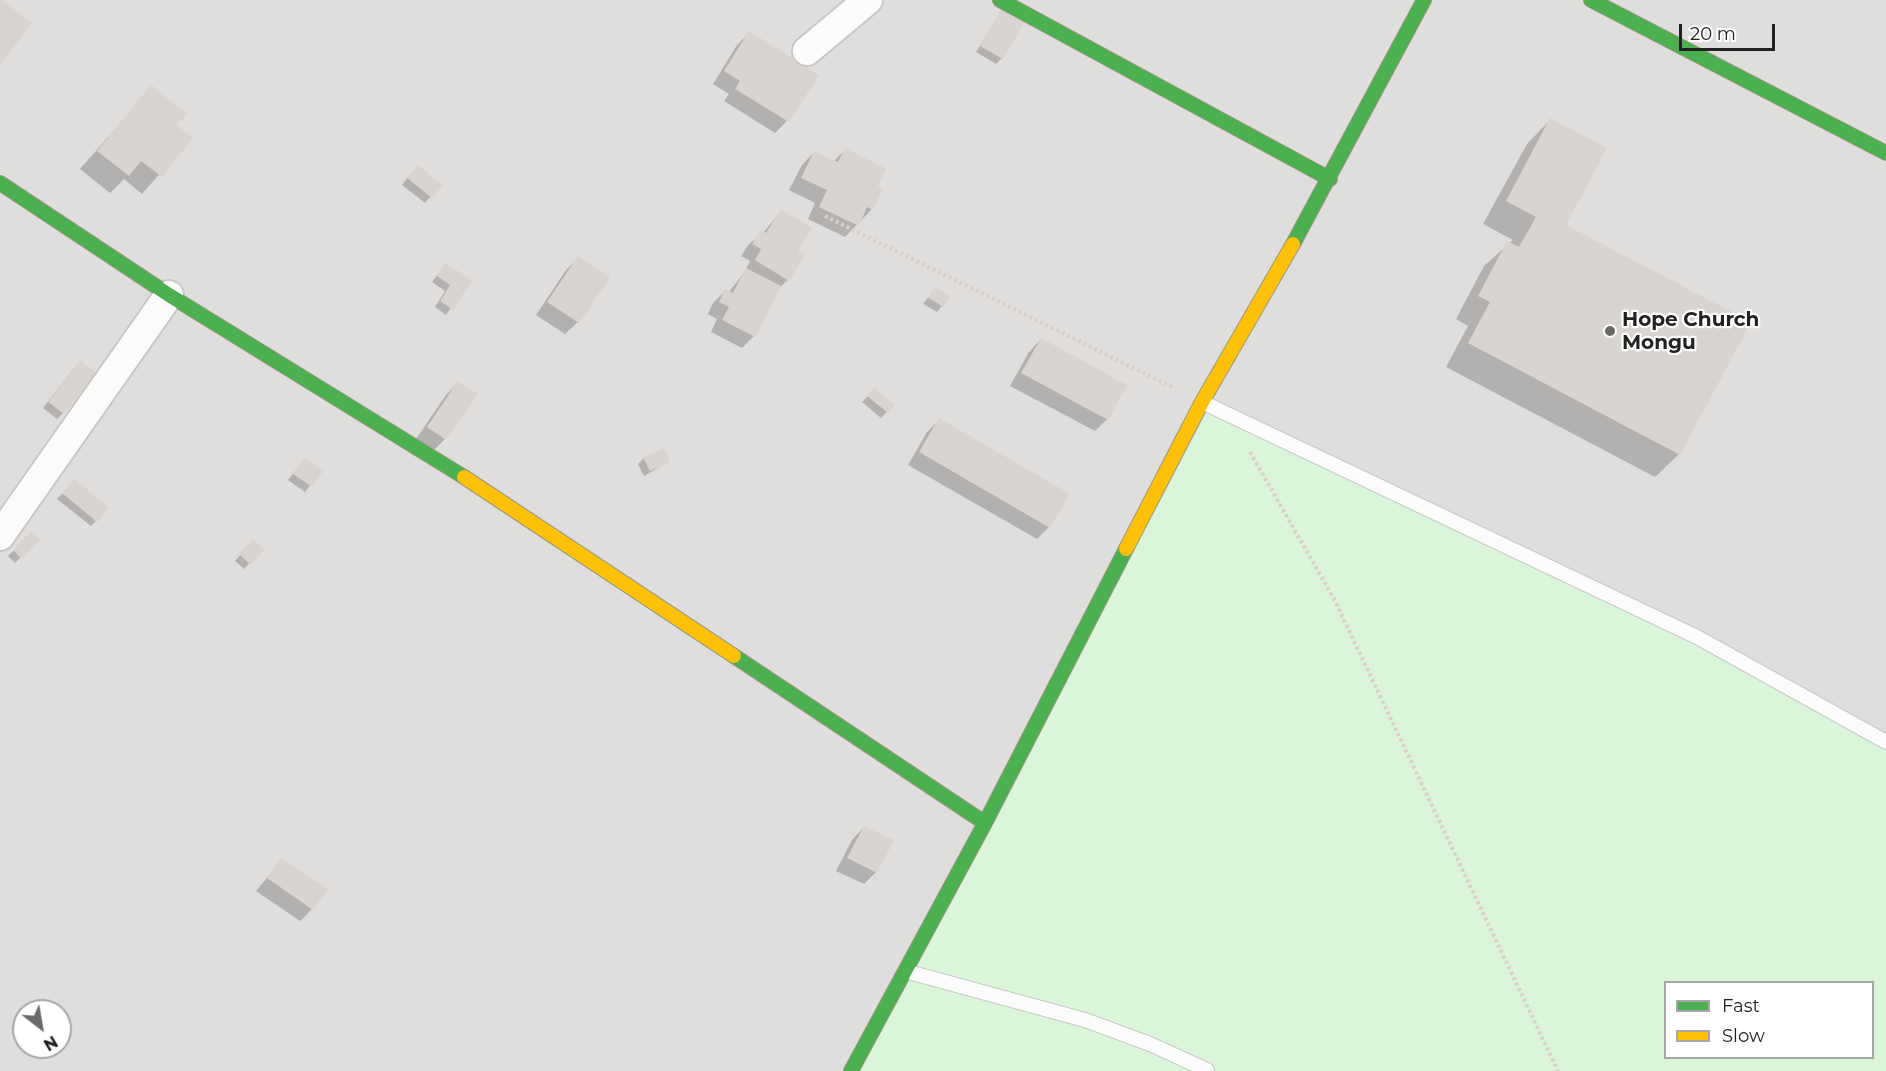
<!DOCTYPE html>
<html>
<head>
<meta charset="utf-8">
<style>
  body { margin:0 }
  #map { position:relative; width:1886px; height:1071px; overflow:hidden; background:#f0eeeb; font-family:Montserrat,sans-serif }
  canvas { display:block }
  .legend { position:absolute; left:1664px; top:981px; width:210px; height:78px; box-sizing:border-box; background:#fff; border:2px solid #a7a7a7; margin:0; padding:8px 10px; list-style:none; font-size:18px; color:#222 }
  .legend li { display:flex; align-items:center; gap:12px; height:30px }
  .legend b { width:30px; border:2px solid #a7a7a7 }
  .north { position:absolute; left:12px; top:999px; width:60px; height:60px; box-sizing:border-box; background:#fff; border:2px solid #a7a7a7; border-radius:50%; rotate:149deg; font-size:16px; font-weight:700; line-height:24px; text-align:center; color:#222 }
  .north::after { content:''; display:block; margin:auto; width:21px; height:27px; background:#6a6968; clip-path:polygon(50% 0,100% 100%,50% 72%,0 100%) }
  .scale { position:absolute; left:1679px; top:24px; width:96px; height:27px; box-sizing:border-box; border:3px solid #222; border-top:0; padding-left:8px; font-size:18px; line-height:21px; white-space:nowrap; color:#222; -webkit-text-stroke:4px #fff; paint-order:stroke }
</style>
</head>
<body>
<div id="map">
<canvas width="1886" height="1071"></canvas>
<ul class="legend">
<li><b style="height:8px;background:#4caf50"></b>Fast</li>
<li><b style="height:8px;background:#ffc107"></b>Slow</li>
</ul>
<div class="north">N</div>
<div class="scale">20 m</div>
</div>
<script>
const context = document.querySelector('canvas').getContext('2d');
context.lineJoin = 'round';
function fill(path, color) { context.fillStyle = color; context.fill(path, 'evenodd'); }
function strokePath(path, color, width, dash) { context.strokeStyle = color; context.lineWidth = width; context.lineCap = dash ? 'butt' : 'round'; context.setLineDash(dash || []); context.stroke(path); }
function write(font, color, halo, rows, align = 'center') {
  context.font = font + ' Montserrat,sans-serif'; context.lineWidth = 4.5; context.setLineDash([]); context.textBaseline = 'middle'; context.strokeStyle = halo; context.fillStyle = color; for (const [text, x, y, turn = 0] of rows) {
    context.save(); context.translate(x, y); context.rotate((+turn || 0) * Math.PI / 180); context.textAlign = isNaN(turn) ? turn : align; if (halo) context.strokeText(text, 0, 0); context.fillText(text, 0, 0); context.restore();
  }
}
fill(new Path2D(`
  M0 0H1886V1071H0ZM1666 982H1872V1058H1666ZM24 1011H60V1047H24Z`), '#dfdedc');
fill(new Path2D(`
  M1212 403 1697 637 1886 744V1071H855ZM1666 982H1872V1058H1666Z`), '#daf5da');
fill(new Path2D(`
  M1002 10V58L996 64 976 52Z
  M749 33 787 121 775 133 724 101 729 94 713 84 737 45Z
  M152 87 175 125 191 138 142 194 124 179 110 193 80 169Z
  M1550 120 1564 225 1679 454 1655 477 1446 367 1468 326 1456 319 1484 266 1513 240 1483 224 1527 144Z
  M845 150 876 187 872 209 845 237 808 219 815 203 789 190 802 165 814 152 834 161Z
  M412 172 441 185 425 203 402 185Z
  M781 211 796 251 788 280 778 289 754 336 742 348 711 332 717 319 708 314 713 303 725 291 729 292 743 274 750 261 741 256 749 244 763 233Z
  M578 258 607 278 578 322 565 334 536 315 566 270Z
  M445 265 470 281 446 315 435 307 445 291 432 282Z
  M935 289 942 306 937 312 923 304Z
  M1041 339 1107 419 1095 431 1010 386 1029 352Z
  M74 368 63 413 57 419 43 408Z
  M458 383 445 439 433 451 416 439 446 395Z
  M869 395 893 405 881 418 862 402Z
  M939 420 1049 527 1037 539 908 465 927 432Z
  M644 458 668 462 644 476 638 464Z
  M304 460 321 471 305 492 288 480Z
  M68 487 96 521 91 526 57 499Z
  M31 533 38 539 15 563 8 556Z
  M253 541 262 550 244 569 235 561Z
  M864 827 876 872 864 884 836 871 852 840Z
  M282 860 312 909 300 921 256 891Z`), '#0003');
fill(new Path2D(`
  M0 0 32 22 0 65Z
  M1002 8 1025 21 1003 59 980 46Z
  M749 31 819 75 789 122 735 89 740 81 724 71Z
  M151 85 187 114 177 125 193 138 162 177 141 161 129 176 97 151Z
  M1550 118 1607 148 1566 225 1751 322 1680 455 1468 343 1490 302 1478 296 1507 241 1519 247 1536 217 1506 201Z
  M845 148 886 169 878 186 883 189 873 210 867 207 859 226 819 207 827 190 801 178 814 151 838 162Z
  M418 165 443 185 432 198 407 178Z
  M781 209 812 228 798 251 805 255 789 281 755 260 761 249 752 244 761 230 766 233Z
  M578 256 610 277 579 323 547 302Z
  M445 263 472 280 453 310 440 301 450 285 437 276Z
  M746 268 781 286 755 337 722 320 729 307 719 302 725 289 733 293Z
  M934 287 950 296 944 307 928 298Z
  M1041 338 1127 385 1108 420 1021 373Z
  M80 360 96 373 64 414 48 402Z
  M458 381 478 394 446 440 427 427Z
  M874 387 895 405 888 413 867 396Z
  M939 418 1070 494 1050 528 919 452Z
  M664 448 670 462 650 471 643 457Z
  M304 458 323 471 312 487 293 474Z
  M74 479 109 507 97 522 62 493Z
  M31 531 40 539 22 559 13 550Z
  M253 539 264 550 251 565 239 554Z
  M864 826 894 840 877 873 847 858Z
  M281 858 328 889 313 910 267 878Z`), '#d7d4d2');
const lane = new Path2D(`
  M1202 402 1697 637 1886 742
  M905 971 1085 1020 1150 1044 1207 1070`);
const street = new Path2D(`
  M807 51 868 0
  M0 536 169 295`);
const fast = new Path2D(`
  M1000 0 1330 179
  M1591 0 1886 153
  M0 183 169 295 464 477
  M1293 244 1424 0
  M734 656 985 823
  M851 1071 985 823 1126 549`);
const slow = new Path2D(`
  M464 477 734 656
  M1126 549 1202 402 1293 244`);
strokePath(lane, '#c9c8c7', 16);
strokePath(street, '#c9c8c7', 32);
strokePath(fast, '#999a82', 16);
strokePath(slow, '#999a82', 16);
strokePath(new Path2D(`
  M825 216 1172 387
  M1250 452 1334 599 1558 1071`), '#dccecd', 4, [3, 3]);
strokePath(lane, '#fdfcfc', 14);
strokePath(street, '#fdfcfc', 28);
strokePath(fast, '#4caf50', 14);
strokePath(slow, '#ffc107', 14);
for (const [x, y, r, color] of [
  [1610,331,6,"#6a6968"]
]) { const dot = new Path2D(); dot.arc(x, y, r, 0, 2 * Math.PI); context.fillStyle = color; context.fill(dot); strokePath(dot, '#fff', 2); }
write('bold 20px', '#222', '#fff', [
  ["Hope Church",1622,320],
  ["Mongu",1622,343]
], 'left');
</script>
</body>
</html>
